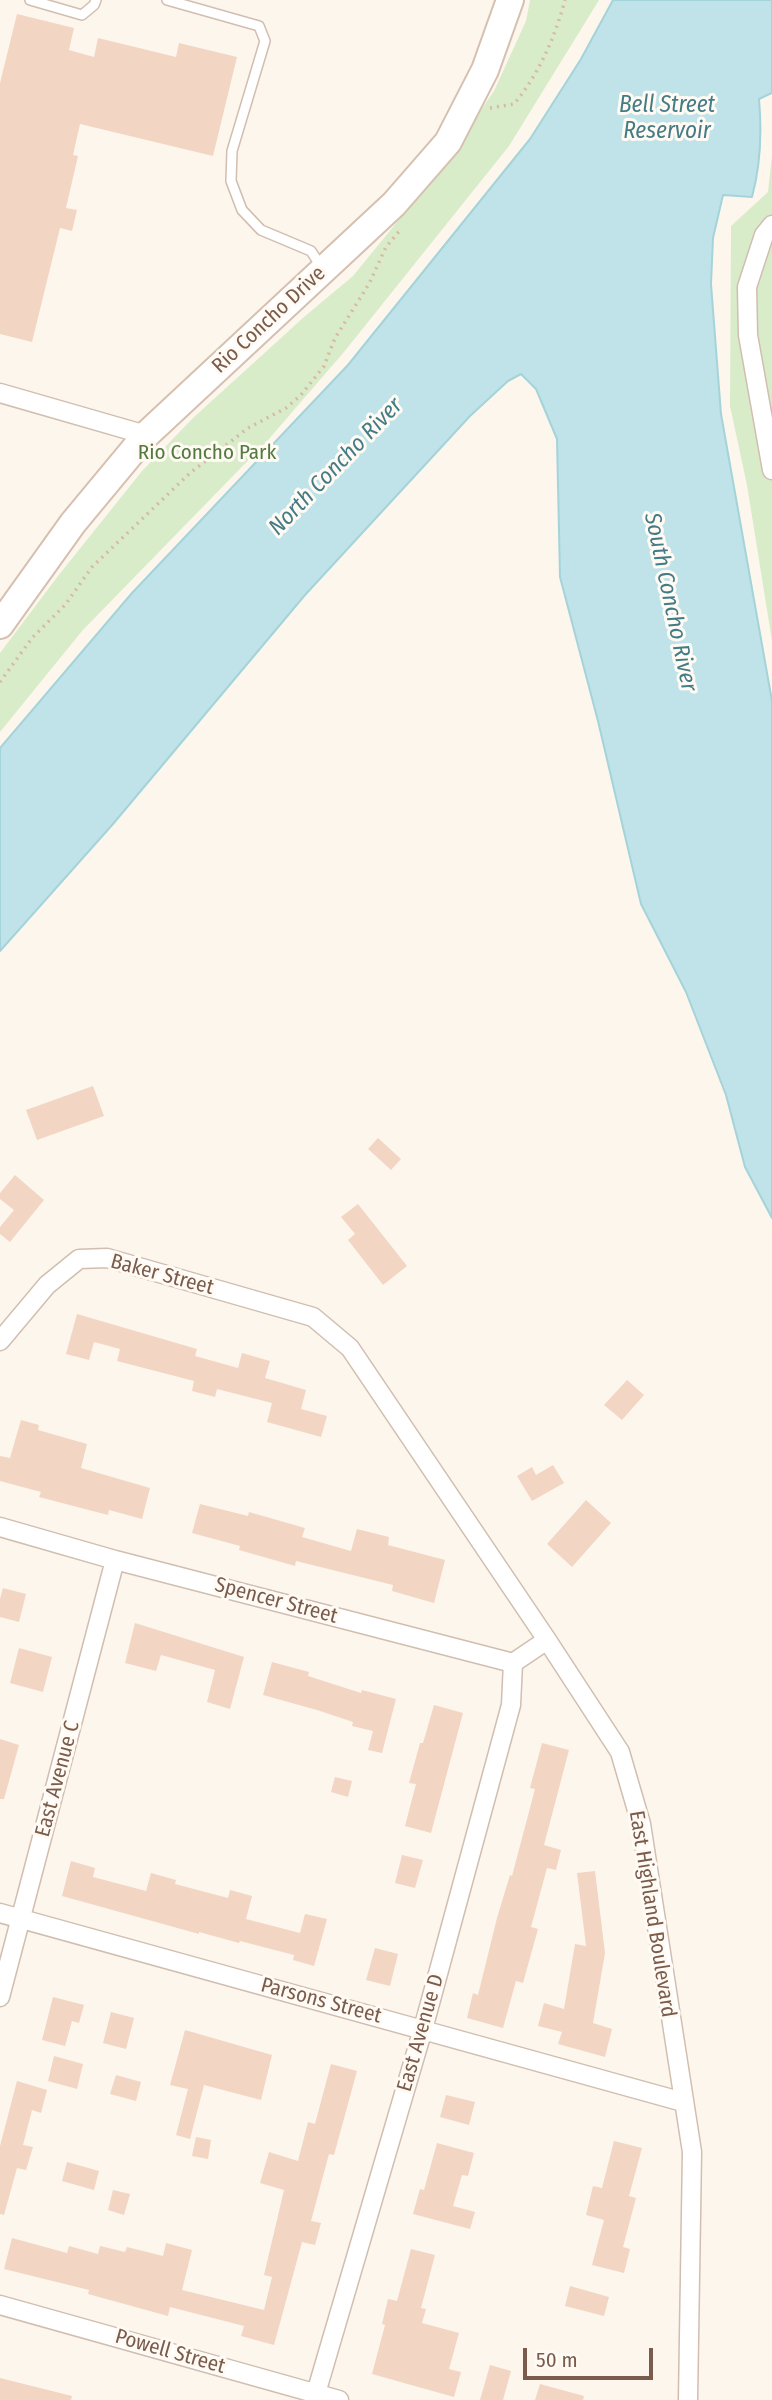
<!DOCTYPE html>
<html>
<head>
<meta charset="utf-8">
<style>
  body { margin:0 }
  #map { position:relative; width:772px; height:2400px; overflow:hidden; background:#fdf6ec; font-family:"Fira Sans Condensed",sans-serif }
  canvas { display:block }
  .scale { position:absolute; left:523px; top:2348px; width:130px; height:32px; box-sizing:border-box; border:4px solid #7a5c4d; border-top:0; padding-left:9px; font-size:21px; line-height:24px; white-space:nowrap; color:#7a5c4d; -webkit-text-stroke:5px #fffaf3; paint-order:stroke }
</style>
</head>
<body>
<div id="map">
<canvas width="772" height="2400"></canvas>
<div class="scale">50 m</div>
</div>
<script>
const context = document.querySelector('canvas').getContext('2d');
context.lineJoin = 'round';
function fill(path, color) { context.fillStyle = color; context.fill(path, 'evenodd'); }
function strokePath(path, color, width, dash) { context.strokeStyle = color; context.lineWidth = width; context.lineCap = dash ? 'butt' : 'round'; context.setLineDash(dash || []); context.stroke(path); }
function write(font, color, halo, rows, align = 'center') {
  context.font = font + ' "Fira Sans Condensed",sans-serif'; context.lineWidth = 6; context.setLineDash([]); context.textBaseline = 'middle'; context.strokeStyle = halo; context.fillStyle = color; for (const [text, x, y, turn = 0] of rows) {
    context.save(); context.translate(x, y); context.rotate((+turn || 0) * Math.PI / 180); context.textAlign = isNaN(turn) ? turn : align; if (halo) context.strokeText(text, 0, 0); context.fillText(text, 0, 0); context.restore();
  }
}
fill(new Path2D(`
  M530 0H599L509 146 344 352 268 440 82 631 0 732V653L58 576 142 471 193 418 304 317 353 276 437 173 494 91 526 21Z
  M772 156V641L747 485 730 406 731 226 768 192Z`), '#d8ecc9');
const water = new Path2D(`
  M613 0H772V93L759 99C762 133 761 164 752 197L723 195 713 238 711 284 721 414 772 701V1218L745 1167 726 1095 686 992 641 904 598 721 560 577 557 439 536 389 521 374 508 381 470 416 305 595 113 824 0 951V748L132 593 348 365 530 139 581 59Z`);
fill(water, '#bfe3e8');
strokePath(water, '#a5d3da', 2);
fill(new Path2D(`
  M17 14 74 28 69 50 94 57 98 38 176 57 179 43 237 57 213 156 80 124 73 155 78 156 66 208 77 210 72 231 60 228 32 342 0 334V83Z
  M93 1086 104 1116 37 1140 26 1110Z
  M378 1138 401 1159 391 1170 368 1149Z
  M15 1175 44 1200 10 1242 0 1234V1227L14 1210 0 1199V1193Z
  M358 1204 407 1266 383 1285 348 1240 355 1234 341 1217Z
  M77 1314 197 1349 195 1356 238 1368 242 1353 270 1361 265 1378 306 1390 301 1409 327 1416 321 1437 267 1422 272 1403 217 1389 215 1397 192 1391 194 1381 117 1361 120 1349 94 1342 89 1360 66 1354Z
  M627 1380 644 1395 622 1420 604 1405Z
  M21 1420 39 1425 38 1430 87 1444 81 1468 150 1488 142 1519 109 1510 108 1515 39 1497 41 1492 0 1481V1456L10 1458Z
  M553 1465 564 1483 532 1501 517 1476 532 1467 536 1475Z
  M586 1500 611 1523 572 1567 547 1544Z
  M200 1504 248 1516 249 1512 305 1528 302 1537 351 1551 357 1529 389 1537 388 1545 445 1560 434 1603 392 1591 393 1585 296 1561 295 1566 239 1550 240 1546 192 1533Z
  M3 1588 26 1594 19 1622 0 1617V1599Z
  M135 1623 244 1657 230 1709 207 1702 215 1670 161 1655 156 1671 125 1663Z
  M19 1648 52 1657 43 1692 10 1683Z
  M272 1662 309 1672 308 1676 361 1693 362 1690 396 1699 382 1753 368 1750 373 1731 352 1726 353 1722 317 1710 263 1695Z
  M434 1705 463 1713 431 1833 405 1826 416 1784 409 1783 420 1743H423Z
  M0 1739 19 1745 4 1799H0Z
  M542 1743 569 1750 544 1845 561 1850 556 1870 547 1868 531 1927 538 1929 523 1983 516 1981 503 2028 467 2018 473 1993 478 1995 497 1918 510 1875 512 1876 535 1789 530 1788Z
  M335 1777 352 1781 348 1797 331 1792Z
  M402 1855 423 1860 415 1888 395 1883Z
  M71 1861 95 1868 93 1877 146 1891 151 1873 176 1880 175 1884 228 1898 230 1890 252 1896 246 1919 300 1933 305 1914 327 1919 314 1966 293 1960 294 1955 240 1941 239 1943 199 1932V1934L62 1896Z
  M595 1871 605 1953 593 2023 612 2029 605 2057 558 2044 562 2032 538 2026 544 2003 564 2009 575 1944 586 1946 577 1873Z
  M375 1948 398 1954 390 1986 366 1980Z
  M53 1997 84 2005 79 2023 72 2021 65 2046 42 2040Z
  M111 2012 134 2018 126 2049 103 2043Z
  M185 2030 272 2055 261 2100 204 2085 190 2139 176 2135 188 2089 170 2085Z
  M54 2056 83 2064 77 2089 48 2081Z
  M331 2064 357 2071 334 2155 329 2154 311 2221 321 2223 315 2245 302 2242 274 2345 241 2336 244 2326 170 2307 168 2316 88 2294 89 2290 4 2269 12 2238 67 2253 69 2246 98 2254 100 2246 125 2252 127 2247 163 2256 166 2243 192 2250 182 2290 264 2310 272 2277 264 2275 284 2190 260 2183 269 2152 298 2161 308 2122 315 2124Z
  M116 2075 141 2082 136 2101 110 2094Z
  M17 2081 47 2090 41 2113 32 2110 23 2145 33 2147 26 2170 17 2168 4 2215 0 2214V2146Z
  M446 2095 475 2102 469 2125 440 2117Z
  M196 2137 211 2140 208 2159 192 2156Z
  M614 2141 642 2148 629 2196 636 2198 623 2247 630 2249 624 2273 592 2265 604 2220 586 2215 593 2186 602 2188Z
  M437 2143 474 2153 468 2176 462 2175 453 2206 475 2212 470 2229 413 2214 420 2189 424 2190Z
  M67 2162 99 2171 94 2190 62 2181Z
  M113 2190 130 2194 124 2215 108 2210Z
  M411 2249 435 2255 421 2308 426 2309 422 2323 459 2333 449 2369 461 2372 454 2397 372 2374 385 2325 382 2324 388 2299 397 2301Z
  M570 2286 609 2297 604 2316 565 2306Z
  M490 2365 511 2371 503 2400H480Z
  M0 2378 72 2396 71 2400H0Z
  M540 2384 584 2396 583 2400H535Z`), '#f3d5c3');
const lane = new Path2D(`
  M30 0 82 15 94 5 96 0
  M167 0 259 26 265 41 232 151 231 181 242 210 261 230 311 251 322 268`);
const street = new Path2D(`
  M772 225 764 235 747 287 748 335 772 470
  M0 393 146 435
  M0 1341 47 1285 79 1259 107 1258 313 1317 350 1348 547 1640 620 1752 641 1824 692 2152 688 2400
  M0 1527 115 1560 513 1663 547 1640
  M0 1913 683 2102
  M0 1997 115 1560
  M0 2305 339 2400
  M314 2400 423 2029 511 1705 513 1663`);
const secondary = new Path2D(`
  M0 625 73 523 146 435 394 204 448 142 485 70 510 0`);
strokePath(lane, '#d1beb0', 12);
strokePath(street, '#d1beb0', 21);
strokePath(secondary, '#d6c0b0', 30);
strokePath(new Path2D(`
  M490 108 514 104C539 74 555 37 565 0
  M0 682 32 638 65 605 92 567 190 473 248 428 286 408 301 395 324 366 335 338 369 284 386 247 401 229`), '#d9b8a5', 3.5, [2, 5]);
strokePath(lane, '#fff', 9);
strokePath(street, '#fff', 18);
strokePath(secondary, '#fff', 26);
write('21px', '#7a5c4d', '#fffaf3', [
  ["Rio Concho Drive",269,320,-43],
  ["Baker Street",162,1275,15],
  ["Spencer Street",276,1601,15],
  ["East Avenue C",58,1779,-75],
  ["East Highland Boulevard",652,1914,81],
  ["Parsons Street",321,2001,15],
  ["East Avenue D",421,2033,-74],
  ["Powell Street",170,2352,16]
]);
write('21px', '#537a41', '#fffaf3', [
  ["Rio Concho Park",207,453]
]);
write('italic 23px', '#437c86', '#fffaf3', [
  ["Bell Street",667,106],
  ["Reservoir",667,132],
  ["North Concho River",336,467,-46],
  ["South Concho River",670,602,78]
]);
</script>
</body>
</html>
